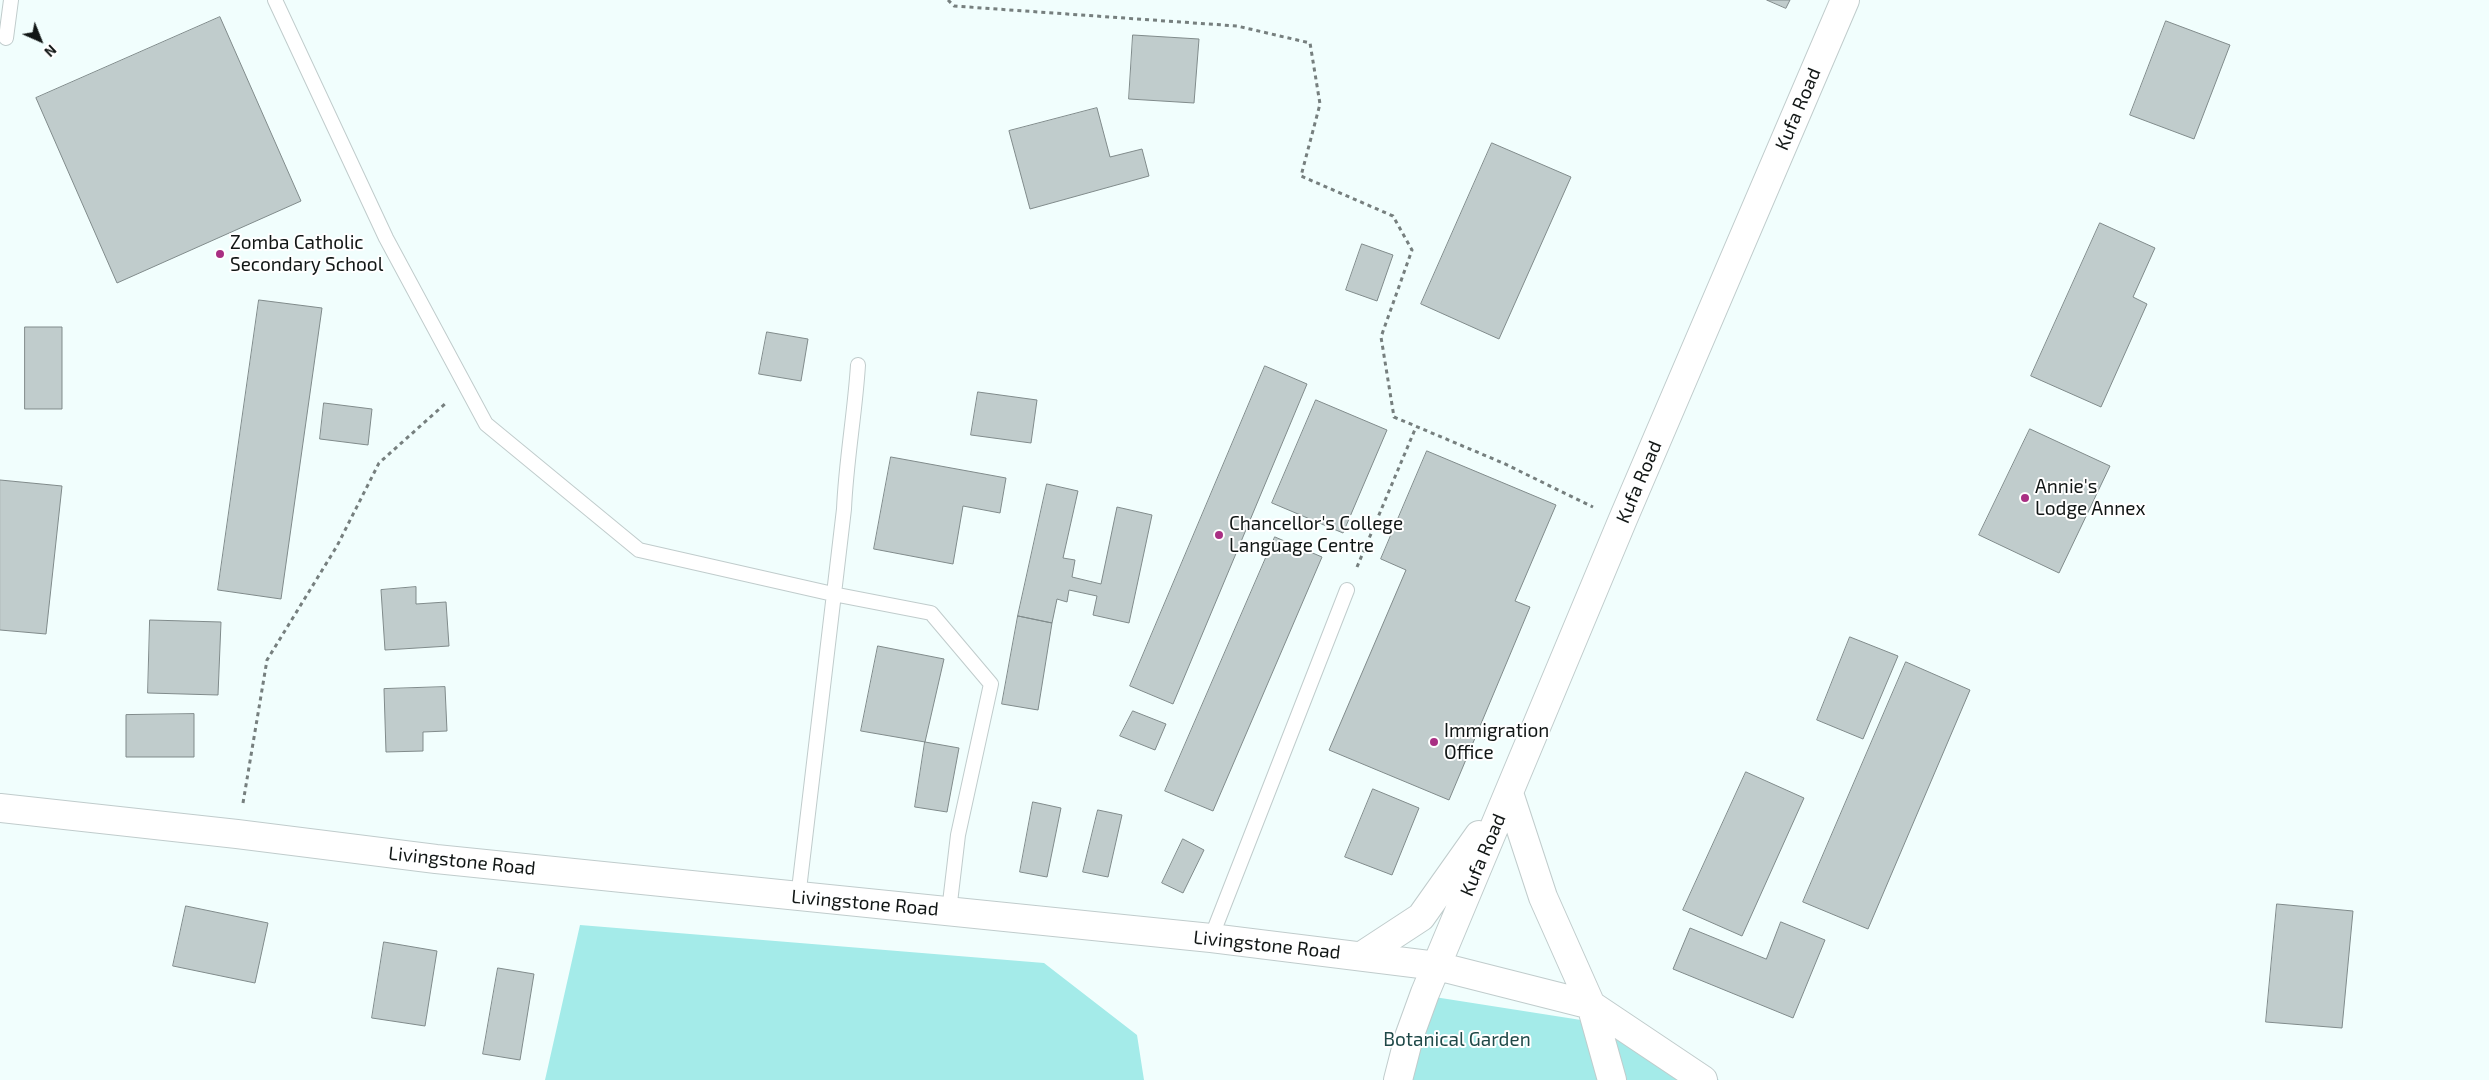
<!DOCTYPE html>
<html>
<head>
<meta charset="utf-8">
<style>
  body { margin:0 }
  #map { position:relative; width:2489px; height:1080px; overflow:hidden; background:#f1fefd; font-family:"Exo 2",sans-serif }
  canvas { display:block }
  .north { position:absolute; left:15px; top:15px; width:50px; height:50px; -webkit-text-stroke:4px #fff; paint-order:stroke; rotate:136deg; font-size:14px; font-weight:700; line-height:20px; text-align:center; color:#111615 }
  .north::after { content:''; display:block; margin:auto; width:18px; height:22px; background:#111615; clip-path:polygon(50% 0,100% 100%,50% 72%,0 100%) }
</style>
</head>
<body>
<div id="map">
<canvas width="2489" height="1080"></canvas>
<div class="north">N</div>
</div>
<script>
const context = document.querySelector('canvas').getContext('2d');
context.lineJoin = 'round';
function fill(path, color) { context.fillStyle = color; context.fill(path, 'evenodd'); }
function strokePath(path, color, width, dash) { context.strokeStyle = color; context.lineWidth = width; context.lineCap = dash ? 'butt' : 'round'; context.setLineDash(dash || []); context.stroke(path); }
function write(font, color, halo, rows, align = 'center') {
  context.font = font + ' "Exo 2",sans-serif'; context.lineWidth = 4; context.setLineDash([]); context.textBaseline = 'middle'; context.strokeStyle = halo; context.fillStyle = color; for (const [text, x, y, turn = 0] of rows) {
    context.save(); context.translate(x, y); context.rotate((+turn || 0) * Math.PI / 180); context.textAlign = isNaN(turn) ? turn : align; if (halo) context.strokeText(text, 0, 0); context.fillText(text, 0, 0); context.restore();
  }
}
fill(new Path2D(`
  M580 925 1044 963 1137 1035 1144 1080H545Z
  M1428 996 1651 1031 1719 1080H1405Z`), '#a4ebe9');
const building = new Path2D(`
  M1767 0H1790L1786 8Z
  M220 17 301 201 117 283 36 98Z
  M2166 21 2230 45 2194 139 2130 115Z
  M1133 35 1199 39 1194 103 1129 99Z
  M1097 108 1110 157 1142 149 1149 176 1030 209 1009 131Z
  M1492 143 1571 177 1499 339 1421 304Z
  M2100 223 2155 248 2133 297 2147 304 2101 407 2031 376Z
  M1362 244 1393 255 1377 301 1346 290Z
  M259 300 322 308 281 599 218 590Z
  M25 327H62V409H25Z
  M767 332 808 339 801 381 759 374Z
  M1265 366 1307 384 1173 704 1130 686Z
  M978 392 1037 400 1031 443 971 435Z
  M1316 400 1387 430 1343 533 1272 503Z
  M324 403 372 409 368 445 320 439Z
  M2030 429 2110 466 2059 573 1979 535Z
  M1427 451 1556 505 1515 601 1530 607 1449 800 1329 750 1406 570 1381 559Z
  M891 457 1006 478 1000 513 963 506 953 564 874 549Z
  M0 480 62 486 46 634 0 630Z
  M1047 484 1078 491 1063 558 1075 560 1072 577 1101 584 1117 507 1152 515 1129 623 1093 615 1097 596 1069 590 1067 602 1057 599 1052 623 1018 616Z
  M1275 537 1322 557 1213 811 1165 791Z
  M416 587V604L446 602 449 646 385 650 381 590Z
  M1018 616 1052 623 1038 710 1002 704Z
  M150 620 221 622 218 695 148 693Z
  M1850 637 1898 656 1863 739 1817 720Z
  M878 646 944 659 925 742 861 731Z
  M1906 662 1970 690 1868 929 1803 902Z
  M445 687 447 731 423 732V751L386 752 384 689Z
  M1133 711 1166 724 1155 750 1120 736Z
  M194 714V757H126V715Z
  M925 742 959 748 947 812 915 807Z
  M1746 772 1804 798 1742 936 1683 910Z
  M1373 789 1419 808 1392 875 1345 857Z
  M1033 802 1061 808 1047 877 1020 872Z
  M1098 810 1122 815 1108 877 1083 872Z
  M1183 839 1204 850 1183 893 1162 883Z
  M2277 904 2353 911 2342 1028 2266 1022Z
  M186 906 268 923 255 983 173 966Z
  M1781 922 1825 940 1793 1018 1673 969 1690 928 1766 959Z
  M384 942 437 951 425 1026 372 1018Z
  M498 968 534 974 520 1060 483 1054Z`);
fill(building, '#c0cccc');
strokePath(building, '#808b8b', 1);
const service = new Path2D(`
  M275 0 386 238 486 424 639 550 833 594 931 613 991 684 958 835 949 911
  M6 38 11 0
  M798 898 844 509C846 461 855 413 858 365
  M1211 938 1347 590`);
const minor = new Path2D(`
  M1509 793 1543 897 1591 1005 1612 1080
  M0 808 237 834 436 859 1211 938 1437 966 1591 1005 1703 1080
  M1363 955 1421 917 1479 835
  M1398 1080 1409 1037 1425 993 1623 519 1845 0`);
strokePath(service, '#c0cccc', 16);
strokePath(minor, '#c0cccc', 30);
strokePath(new Path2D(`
  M948 0 954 6 1237 26 1310 43 1320 104 1301 176 1393 216 1412 250 1381 337 1394 417 1503 463 1593 507
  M1357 567 1416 427
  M243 803 267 660 337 546 379 463 446 403`), '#767f7e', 3, [4, 4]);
strokePath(service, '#fff', 14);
strokePath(minor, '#fff', 28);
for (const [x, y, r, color] of [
  [220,254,5,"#a92f83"],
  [2025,498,5,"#a92f83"],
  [1219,535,5,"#a92f83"],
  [1434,742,5,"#a92f83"]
]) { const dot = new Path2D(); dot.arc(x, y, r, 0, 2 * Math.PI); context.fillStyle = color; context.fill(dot); strokePath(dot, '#fff', 2); }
write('19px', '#111615', '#fff', [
  ["Kufa Road",1798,109,-67],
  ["Kufa Road",1639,482,-67],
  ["Kufa Road",1483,855,-67],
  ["Livingstone Road",462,861,6],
  ["Livingstone Road",865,903,5],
  ["Livingstone Road",1267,945,6]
]);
write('19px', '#111615', '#fff', [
  ["Zomba Catholic",230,243],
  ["Secondary School",230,265],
  ["Annie's",2035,487],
  ["Lodge Annex",2035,509],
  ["Chancellor's College",1229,524],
  ["Language Centre",1229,546],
  ["Immigration",1444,731],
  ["Office",1444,753]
], 'left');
write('19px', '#1f4948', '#fff', [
  ["Botanical Garden",1457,1040]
]);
</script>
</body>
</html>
